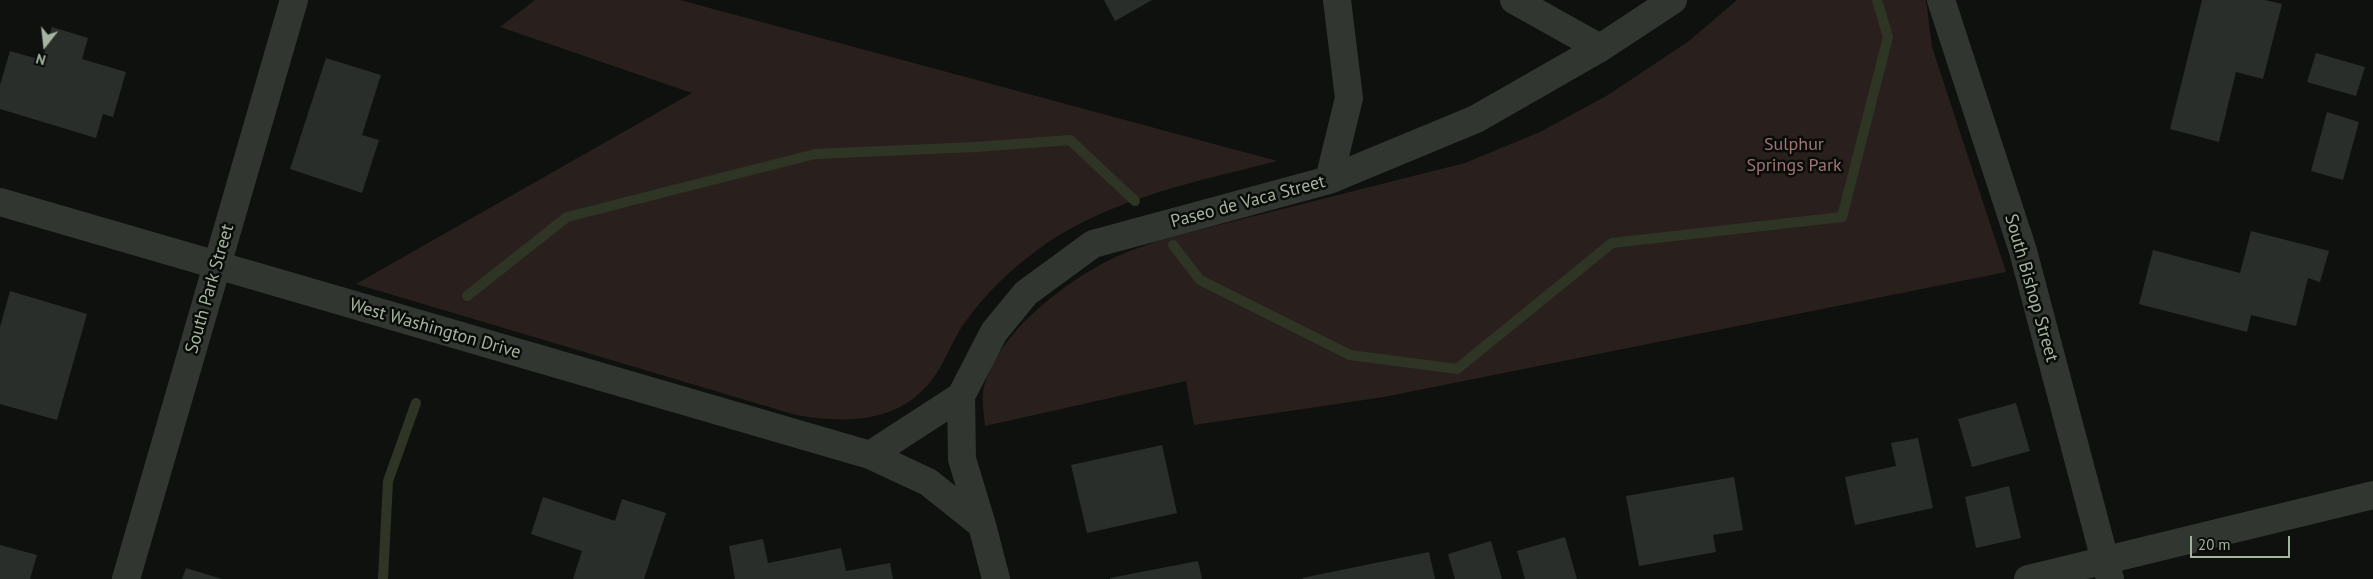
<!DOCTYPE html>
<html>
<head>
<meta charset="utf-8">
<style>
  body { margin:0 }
  #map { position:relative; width:2373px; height:579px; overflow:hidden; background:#0f110f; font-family:"PT Sans",sans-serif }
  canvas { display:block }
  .north { position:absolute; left:20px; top:20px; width:50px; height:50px; -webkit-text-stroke:4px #0a0c0a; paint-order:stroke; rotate:196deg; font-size:14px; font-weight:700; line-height:20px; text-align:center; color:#a5b49f }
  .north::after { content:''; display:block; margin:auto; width:18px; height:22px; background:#a5b49f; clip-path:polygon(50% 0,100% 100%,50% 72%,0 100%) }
  .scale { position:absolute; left:2190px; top:536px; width:100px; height:22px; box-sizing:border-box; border:2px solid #a5b49f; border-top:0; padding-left:6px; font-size:15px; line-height:18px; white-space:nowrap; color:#a5b49f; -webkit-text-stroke:4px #0a0c0a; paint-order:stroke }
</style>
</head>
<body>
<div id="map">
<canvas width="2373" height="579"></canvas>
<div class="north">N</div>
<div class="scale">20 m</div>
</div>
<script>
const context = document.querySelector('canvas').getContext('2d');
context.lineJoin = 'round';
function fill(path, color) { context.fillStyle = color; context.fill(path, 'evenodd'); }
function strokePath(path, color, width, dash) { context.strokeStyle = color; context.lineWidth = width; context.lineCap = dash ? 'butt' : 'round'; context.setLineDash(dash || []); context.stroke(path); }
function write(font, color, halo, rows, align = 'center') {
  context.font = font + ' "PT Sans",sans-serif'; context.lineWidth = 5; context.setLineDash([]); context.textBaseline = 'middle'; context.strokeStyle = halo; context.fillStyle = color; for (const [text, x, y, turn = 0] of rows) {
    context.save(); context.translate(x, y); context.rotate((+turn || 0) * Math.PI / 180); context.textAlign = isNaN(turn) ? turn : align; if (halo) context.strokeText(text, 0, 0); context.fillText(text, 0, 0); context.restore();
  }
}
fill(new Path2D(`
  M535 0H680L1277 161C1196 182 1118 196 1047 243 1014 266 986 292 963 325 953 340 946 359 936 374 904 423 848 424 796 415L356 284 692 93 500 27Z
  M1737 0H1926L1932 47 2006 272 1384 397 1194 425 1186 381 985 426C984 415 982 402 983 392 993 339 1054 291 1098 266 1124 251 1154 242 1183 234L1465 163 1540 132 1608 95 1689 41Z`), '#29201e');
strokePath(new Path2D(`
  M1173 245 1200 280 1350 355 1457 369 1612 243 1842 217 1888 37 1877 0
  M467 296 567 217 815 154 976 147 1070 140 1135 201
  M383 579 388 481 416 403`), '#2e3525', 10);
fill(new Path2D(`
  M1104 0H1152L1115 21Z
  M2202 0H2265L2282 4 2263 79 2236 72 2219 142 2170 129Z
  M52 27 88 38 82 59 126 72 113 117 103 114 96 138 0 109V85L10 51 42 60Z
  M2316 53 2365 67 2356 96 2307 82Z
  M326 58 381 75 362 135 379 140 362 193 290 169Z
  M2327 112 2359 122 2343 180 2311 171Z
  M2251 231 2329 251 2320 282 2308 278 2296 326 2251 315 2247 332 2139 304 2153 250 2240 273Z
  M10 291 87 314 57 420 0 404V327Z
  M2016 403 2030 451 1972 467 1958 419Z
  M1918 438 1933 508 1855 525 1845 477 1896 466 1891 443Z
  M1162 445 1177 513 1087 533 1071 465Z
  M1734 477 1743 530 1713 535 1716 552 1639 566 1626 496Z
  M2009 486 2021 538 1976 548 1965 497Z
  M543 497 615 521 622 499 666 513 644 579H573L582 551 531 534Z
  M1565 537 1577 579H1525L1517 551Z
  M763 539 768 563 841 548 846 571 890 563 893 579H735L729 546Z
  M1491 541 1502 579H1455L1448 554Z
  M0 545 37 555 30 579H0Z
  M1429 552 1435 579H1303L1302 578Z
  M1198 561 1202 579H1110V578Z
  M186 568 222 579H182Z`), '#2a2e2a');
strokePath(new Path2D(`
  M1514 0 1600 48
  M1941 0 2023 251 2110 579
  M1329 180 1349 98 1337 0
  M0 202 870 455 928 482 982 525 996 579
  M961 396 962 459 982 525
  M870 455 961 396 994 332 1026 293 1093 244 1329 180 1476 119 1600 48 1673 0
  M126 579 294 0
  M2028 579 2373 495`), '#313630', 28);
write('18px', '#a17573', '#0a0c0a', [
  ["Sulphur",1794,145],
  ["Springs Park",1794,166]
]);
write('18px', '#a5b49f', '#0a0c0a', [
  ["Paseo de Vaca Street",1248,202,-15],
  ["South Bishop Street",2031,288,74],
  ["South Park Street",210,289,-74],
  ["West Washington Drive",435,329,16]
]);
</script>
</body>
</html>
